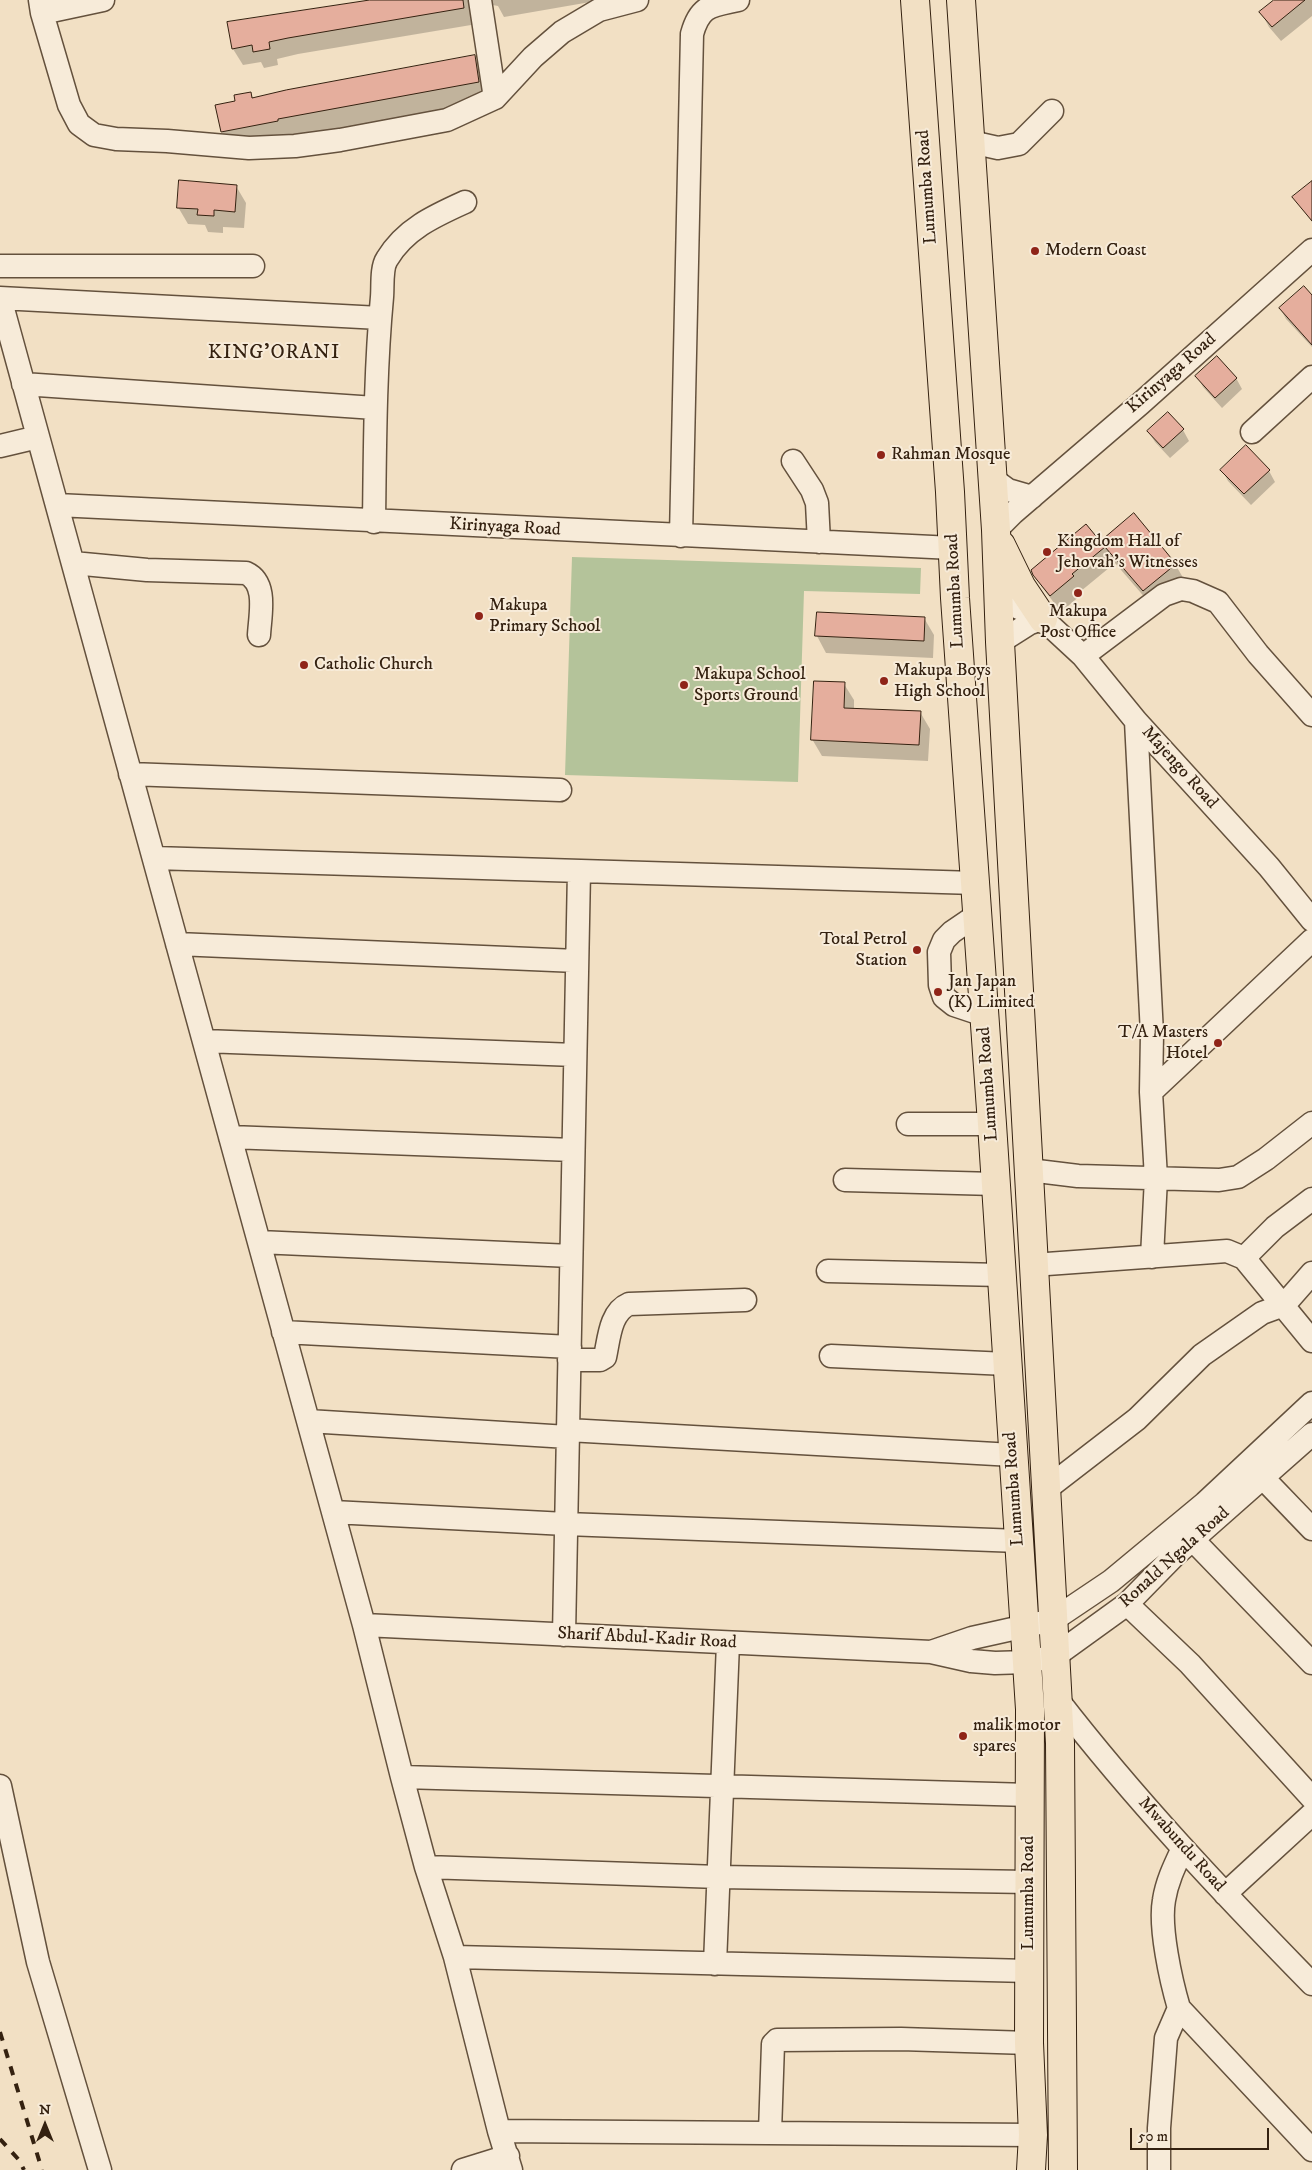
<!DOCTYPE html>
<html>
<head>
<meta charset="utf-8">
<style>
  body { margin:0 }
  #map { position:relative; width:1312px; height:2170px; overflow:hidden; background:#f2e0c4; font-family:"IM FELL DW Pica",serif }
  canvas { display:block }
  .north { position:absolute; left:20px; top:2100px; width:50px; height:50px; -webkit-text-stroke:4px #f7ebd9; paint-order:stroke; rotate:0deg; font-size:14px; font-weight:700; line-height:20px; text-align:center; color:#342110 }
  .north::after { content:''; display:block; margin:auto; width:18px; height:22px; background:#342110; clip-path:polygon(50% 0,100% 100%,50% 72%,0 100%) }
  .scale { position:absolute; left:1130px; top:2128px; width:139px; height:22px; box-sizing:border-box; border:2px solid #342110; border-top:0; padding-left:6px; font-size:15px; line-height:18px; white-space:nowrap; color:#342110; -webkit-text-stroke:4px #f7ebd9; paint-order:stroke }
</style>
</head>
<body>
<div id="map">
<canvas width="1312" height="2170"></canvas>
<div class="north">N</div>
<div class="scale">50 m</div>
</div>
<script>
const context = document.querySelector('canvas').getContext('2d');
context.lineJoin = 'round';
function fill(path, color) { context.fillStyle = color; context.fill(path, 'evenodd'); }
function strokePath(path, color, width, dash) { context.strokeStyle = color; context.lineWidth = width; context.lineCap = dash ? 'butt' : 'round'; context.setLineDash(dash || []); context.stroke(path); }
function write(font, color, halo, rows, align = 'center') {
  context.font = font + ' "IM FELL DW Pica",serif'; context.lineWidth = 4; context.setLineDash([]); context.textBaseline = 'middle'; context.strokeStyle = halo; context.fillStyle = color; for (const [text, x, y, turn = 0] of rows) {
    context.save(); context.translate(x, y); context.rotate((+turn || 0) * Math.PI / 180); context.textAlign = isNaN(turn) ? turn : align; if (halo) context.strokeText(text, 0, 0); context.fillText(text, 0, 0); context.restore();
  }
}
fill(new Path2D(`
  M572 557 921 568 920 594 804 591 798 782 565 775Z`), '#b4c39a');
fill(new Path2D(`
  M378 0H602L504 17 498 6 487 4 477 24 298 54 277 59 278 65 264 68 261 62 243 65 233 49Z
  M1275 0H1312V16L1281 41 1269 27 1261 12Z
  M475 57 487 78 491 103 234 153 222 132 250 93 254 99Z
  M1312 182V222L1294 197Z
  M236 186 246 203 244 228 223 227V233L208 232 205 225 188 224 178 207Z
  M1312 296V347L1286 319 1280 308Z
  M1197 376 1236 378 1242 389 1222 408 1203 387Z
  M1183 430 1189 441 1170 458 1155 442 1148 431Z
  M1222 470 1269 471 1275 482 1251 505 1228 481Z
  M1100 543 1175 564 1185 581 1153 607 1115 563 1081 591 1082 594 1061 612 1042 587 1032 570Z
  M924 618 934 635 933 658 826 653 817 636Z
  M844 684 854 700V710L920 712 930 729 928 761 822 756 812 739Z`), '#0003');
const building = new Path2D(`
  M370 0H463L464 8 288 38 269 42 270 49 253 52 252 45 232 49 227 22Z
  M1274 0H1305L1272 27 1259 12Z
  M475 55 479 82 278 119V121L221 132 215 105 235 101 234 95 251 92 252 98 286 90Z
  M179 180 237 185 235 212 214 210V216L197 215 198 209 177 208Z
  M1312 181V221L1292 197Z
  M1304 286 1312 295V345L1279 308Z
  M1217 356 1237 378 1215 398 1195 376Z
  M1168 412 1184 429 1163 448 1147 431Z
  M1246 445 1270 470 1244 494 1220 470Z
  M1134 513 1176 564 1143 591 1105 547 1072 574 1074 576 1050 596 1033 575 1031 570 1086 524 1100 541Z
  M817 612 925 617 924 641 815 636Z
  M814 681 845 682 844 708 921 711 919 745 811 740Z`);
fill(building, '#e5ae9d');
strokePath(building, '#342110', 1);
const minor = new Path2D(`
  M40 0 42 13 103 0
  M480 0 495 98
  M42 13 69 105 79 124 94 135 116 139 167 141 249 148 295 146 340 140 447 120 495 98 533 57 562 32 599 10 637 0
  M971 142 998 148 1019 144 1052 111
  M0 266H253
  M0 298 364 1625 402 1777 426 1867 455 1957 499 2131 511 2170
  M0 298 380 318
  M23 384 375 408
  M1252 432 1312 377
  M0 446 38 437
  M793 461 812 490 817 503 819 542
  M993 479 1008 490 1032 497
  M57 505 953 548
  M374 522C375 447 375 372 382 297 383 286 381 268 387 259 405 229 434 216 465 202
  M996 530 1013 513 1140 404 1312 250
  M681 536 692 34C700 5 711 6 738 0
  M73 563 147 570 246 573C268 583 260 615 259 635
  M999 599 1043 619 1083 656 1136 721 1269 867 1312 920
  M1000 642 1030 623 1043 619
  M1083 656 1164 595 1181 589 1193 591 1218 602 1258 654 1312 715
  M1136 721 1152 1034 1151 1092 1156 1178 1152 1257
  M130 774 560 790
  M154 858 975 883
  M977 915 952 932 944 940 939 952 940 985 944 997 954 1005 984 1015
  M177 944 577 961
  M204 1041 575 1055
  M1151 1092 1312 940
  M908 1124H992
  M230 1137 573 1150
  M1029 1170 1078 1176 1219 1180 1238 1177 1266 1159 1312 1123
  M845 1180 995 1184
  M259 1242 571 1256
  M1244 1258 1275 1227 1312 1199
  M1033 1265 1227 1251 1244 1258 1312 1341
  M828 1271 1001 1275
  M283 1332 570 1347
  M831 1356 1007 1364
  M569 1360H600L605 1357C609 1339 610 1312 629 1304L745 1300
  M308 1421 568 1437
  M568 1430 1013 1455
  M1263 1478 1312 1529
  M1045 1490 1137 1419 1202 1355 1262 1313 1284 1305 1312 1273
  M333 1512 566 1524 1019 1541
  M1193 1540 1312 1663
  M1127 1604 1190 1664 1312 1798
  M364 1625 931 1652 971 1661 995 1663 1027 1662 1055 1656 1127 1604 1174 1556 1312 1434
  M564 1635 579 871
  M931 1652 972 1638 1053 1620 1111 1581 1205 1503 1312 1403
  M1057 1699C1135 1800 1223 1893 1312 1984
  M402 1777 1029 1795
  M0 1786 38 1962 100 2170
  M1183 1848C1175 1865 1167 1881 1164 1900 1159 1927 1171 1981 1179 2008L1312 2150
  M426 1867 719 1877 1029 1882
  M1225 1894 1312 1814
  M455 1957 1029 1971
  M715 1964 728 1643
  M499 2131 1033 2135
  M770 2132 773 2044 777 2040 901 2039 1029 2043
  M463 2170 508 2156
  M1159 2170V2128L1166 2038 1179 2008`);
const major = new Path2D(`
  M915 0 950 492 955 598 992 1124 1030 1709 1029 2043 1033 2135 1031 2170
  M961 0 996 530 1000 642 1060 1743 1063 2170
  M1001 545 1021 586 1043 619`);
strokePath(minor, '#64513d', 25);
strokePath(major, '#342110', 30);
strokePath(minor, '#f7ebd9', 22);
strokePath(major, '#f2e0c4', 28);
strokePath(new Path2D(`
  M0 2032 42 2170
  M0 2139 19 2160 24 2170`), '#342110', 4, [9, 9]);
for (const [x, y, r, color] of [
  [1035,251,5,"#8f2418"],
  [881,455,5,"#8f2418"],
  [1047,552,5,"#8f2418"],
  [1078,593,5,"#8f2418"],
  [479,616,5,"#8f2418"],
  [304,665,5,"#8f2418"],
  [884,681,5,"#8f2418"],
  [684,685,5,"#8f2418"],
  [917,950,5,"#8f2418"],
  [938,992,5,"#8f2418"],
  [1218,1043,5,"#8f2418"],
  [963,1736,5,"#8f2418"]
]) { const dot = new Path2D(); dot.arc(x, y, r, 0, 2 * Math.PI); context.fillStyle = color; context.fill(dot); strokePath(dot, '#f7ebd9', 2); }
write('18px', '#342110', '#f7ebd9', [
  ["Lumumba Road",928,187,-94],
  ["Kirinyaga Road",1172,374,-41],
  ["Kirinyaga Road",505,528,3],
  ["Lumumba Road",956,591,-93],
  ["Majengo Road",1179,768,48],
  ["Lumumba Road",989,1084,-94],
  ["Lumumba Road",1015,1489,-94],
  ["Ronald Ngala Road",1175,1558,-42],
  ["Sharif Abdul-Kadir Road",647,1639,3],
  ["Mwabundu Road",1181,1845,48],
  ["Lumumba Road",1029,1893,-90]
]);
write('18px', '#342110', '#f7ebd9', [
  ["Modern Coast",1045,251],
  ["Rahman Mosque",891,455],
  ["Kingdom Hall of",1057,542],
  ["Jehovah's Witnesses",1057,563],
  ["Makupa",489,606],
  ["Primary School",489,627],
  ["Makupa",1078,612,"center"],
  ["Post Office",1078,633,"center"],
  ["Catholic Church",314,665],
  ["Makupa Boys",894,671],
  ["High School",894,692],
  ["Makupa School",694,675],
  ["Sports Ground",694,696],
  ["Total Petrol",907,940,"right"],
  ["Station",907,961,"right"],
  ["Jan Japan",948,982],
  ["(K) Limited",948,1003],
  ["T/A Masters",1208,1033,"right"],
  ["Hotel",1208,1054,"right"],
  ["malik motor",973,1726],
  ["spares",973,1747]
], 'left');
context.letterSpacing = '1px';
write('20px', '#342110', '#f7ebd9', [
  ["KING'ORANI",274,354]
]);
context.letterSpacing = '0px';
</script>
</body>
</html>
